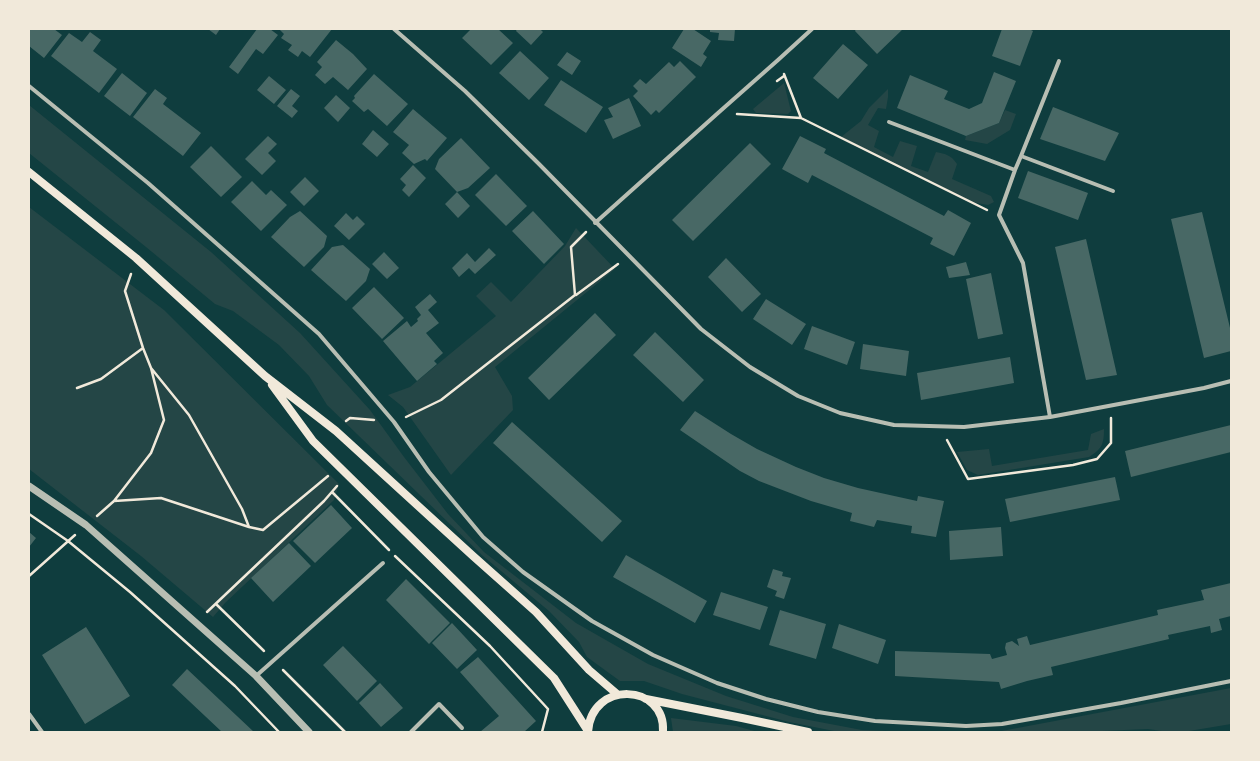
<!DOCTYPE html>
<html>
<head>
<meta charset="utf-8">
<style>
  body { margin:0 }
  #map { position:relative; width:1260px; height:761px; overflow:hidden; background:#0f3d3e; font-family:"Noto Sans",sans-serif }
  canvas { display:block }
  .frame { position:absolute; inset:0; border:30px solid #f1e9da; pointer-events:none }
</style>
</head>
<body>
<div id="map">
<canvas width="1260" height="761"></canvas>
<div class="frame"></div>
</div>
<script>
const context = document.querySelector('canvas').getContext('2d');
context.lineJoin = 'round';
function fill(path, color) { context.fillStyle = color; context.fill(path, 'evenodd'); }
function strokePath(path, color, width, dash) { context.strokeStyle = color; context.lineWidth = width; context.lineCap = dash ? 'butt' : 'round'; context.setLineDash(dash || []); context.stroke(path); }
fill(new Path2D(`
  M784 83 791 111 788 114 756 113 753 109Z
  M888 89V97L886 109 878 108 868 125 879 131 874 147 893 157 900 141 917 146 911 166 928 172 936 152C946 154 951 155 957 164L952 179 991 196 994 202 988 205 971 202 841 137 861 121 869 108Z
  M29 105 211 252 300 333 370 410 404 457 448 514 484 552 576 623 648 664 726 696 793 717 862 730 909 732H839L789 722 682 694 644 681H620L587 657 579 642 549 611 483 556 327 405 309 376 279 345 233 311 215 304 146 247 29 153Z
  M1005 110 1016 114 1010 130 987 144 965 140 966 136 999 123Z
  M29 207 164 310 339 484 334 500 225 603 213 617 141 556 29 469Z
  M576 228 615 269 495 367 512 396 513 410 451 475 403 407 388 395 410 387 496 316 476 296 491 282 511 302 565 246Z
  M1104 429C1104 444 1102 449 1089 457L978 475 967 470 957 452 989 449 992 466 1088 450 1091 434Z
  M1231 688V724L1189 731 1168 732 1148 729 1080 732H996Z
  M671 718 736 726 758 732H673Z`), '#244646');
fill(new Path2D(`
  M29 29H54L62 35 44 58 29 46Z
  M208 29H220L216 35Z
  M257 29H270L278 35 263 54 256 49 238 74 229 67Z
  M279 29H332L310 57 302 51 298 57 288 50 292 45 281 38 284 34Z
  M471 29H498L513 43 491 65 462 38Z
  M517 29H540L543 32 531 45 516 31Z
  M684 29H693L711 41 703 54 707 57 701 67 672 48Z
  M710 29H735L734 41 718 40 719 33 710 32Z
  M856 29H903L877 54 855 31Z
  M1002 29H1029L1033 31 1020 66 992 56Z
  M90 32 101 40 93 51 117 69 99 93 51 56 69 33 82 42Z
  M336 40 353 54 367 69 348 90 333 77 325 84 315 75 322 67 317 62Z
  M843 44 868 65 838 99 813 78Z
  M520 51 549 78 529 100 499 73Z
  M567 52 581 61 572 75 557 65Z
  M680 61 696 77 659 113 656 110 651 115 633 96 638 91 633 86 640 79 646 84 669 62 674 67Z
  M994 72 1016 81 999 123 966 136 897 108 910 75 948 91 944 99 969 109 982 103Z
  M122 73 147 93 130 116 104 96Z
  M374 74 408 104 387 126 368 109 364 112 352 101 355 98 354 96Z
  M269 76 286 90 274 104 257 90Z
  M561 80 603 107 586 133 544 105Z
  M155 89 167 98 163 104 201 133 183 156 133 117Z
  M291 89 300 96 292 106 298 111 292 118 277 106Z
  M336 95 350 108 338 122 324 108Z
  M629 98 641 126 613 139 604 120 613 117 608 108Z
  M1053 107 1119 133 1105 161 1040 139Z
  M413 109 447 138 427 161 425 159 414 164 402 153 409 145 393 132Z
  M373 130 389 144 377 157 362 144Z
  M268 136 277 144 268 153 276 161 262 175 245 159Z
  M800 136 826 149 824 153 944 216 948 210 971 223 954 256 930 244 933 238 812 175 808 183 782 169Z
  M461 138 490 168 468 188 457 192 470 206 458 218 445 204 457 192 435 169 439 159Z
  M750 143 771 164 693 241 672 220Z
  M211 146 242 177 221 197 190 167Z
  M413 165 426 178 409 197 402 190 406 185 400 179Z
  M1028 171 1088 193 1078 220 1018 198Z
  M496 174 527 206 506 226 475 195Z
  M305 177 319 191 304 206 290 192Z
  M252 181 266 195 271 190 287 205 261 231 231 202Z
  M300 211 327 236 324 247 304 267 271 237 290 217Z
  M533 211 564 244 544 264 512 231Z
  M1202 212 1231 332V351L1204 358 1171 219Z
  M346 213 353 220 357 216 365 224 349 240 334 226Z
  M1086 239 1117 375 1086 380 1055 247Z
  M343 245 370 269 366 281 346 301 311 270 332 247Z
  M489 248 496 255 475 274 469 268 459 277 452 268 467 253 475 262Z
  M384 252 399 268 387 279 372 264Z
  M726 258 761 294 742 312 708 277Z
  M966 262 970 275 949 278 946 267Z
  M991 273 1003 334 978 339 966 279Z
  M374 287 404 318 382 339 352 308Z
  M430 294 437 302 428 310 439 323 426 333 443 353 434 361 437 364 417 381 383 341 407 321 411 327 418 321 417 319 421 315 415 307Z
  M766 299 806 324 792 345 753 319Z
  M595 313 616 335 549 400 528 378Z
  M812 326 855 342 847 365 804 349Z
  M655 332 704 380 683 402 633 355Z
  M863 344 909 351 906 376 860 369Z
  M1010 357 1014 383 921 400 917 373Z
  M695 411 731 434 757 449 796 467 824 478 858 488 917 501 918 496 944 501 936 537 911 533 912 526 877 520 874 527 850 521 852 513 811 501 759 481 740 471 680 430Z
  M512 422 622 521 602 542 493 443Z
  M1231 425V452L1131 477 1125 451Z
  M1115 477 1120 500 1010 522 1005 499Z
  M331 505 352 528 315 563 293 541Z
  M1001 527 1003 556 950 560 949 531Z
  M29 532 36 538 29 547Z
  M289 543 311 566 273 602 251 578Z
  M626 555 707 601 695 623 613 577Z
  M773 569 783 572 782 576 791 578 784 599 775 596 777 591 767 587Z
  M406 579 450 623 429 644 386 600Z
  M1231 583V616L1219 619 1222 630 1211 633 1210 626 1168 635 1169 639 1051 667 1053 675 1027 681 1001 689 999 682 895 676V651L990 654 992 659 1007 655 1005 648 1006 643 1012 641 1019 646 1017 639 1027 636 1030 645 1158 615 1157 610 1204 600 1201 590Z
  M721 592 768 607 760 630 713 615Z
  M780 610 826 624 816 659 769 645Z
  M452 623 477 650 457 669 432 643Z
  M839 624 886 640 878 664 832 648Z
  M86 627 130 696 85 724 42 655Z
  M343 646 377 681 357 701 323 665Z
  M478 657 536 721 524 732H480L499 716 460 672Z
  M187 669 254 732H222L172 685Z
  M380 683 403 708 381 727 359 703Z`), '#486865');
strokePath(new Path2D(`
  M784 74 801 118 987 210
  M777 81 784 76
  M737 114 801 118
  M131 274 125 291 143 348 151 368 189 415 242 509 249 527
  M576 295 618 264
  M77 388 101 379 143 348
  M406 417 441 400 575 295 571 247 586 232
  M346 421 350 418 374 420
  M947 440 968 479 1073 465 1097 459 1111 443V418
  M332 492 389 550
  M114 501 151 453 164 420 151 368
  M29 514 68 541 130 592 235 686 279 732
  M97 516 114 501 161 498 249 527 263 530 328 476
  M395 556 490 646 548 709 542 732
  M29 576 75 535
  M216 604 264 651
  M207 612 324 501 337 486
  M283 670 345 732`), '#f1e9da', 2.5);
strokePath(new Path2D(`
  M394 29 465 91 539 164 701 329 750 367 798 396 840 413 894 425 964 427 1050 417 1204 388 1231 381
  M29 86 148 183 319 334 394 422 429 472 483 537 523 572 592 621 653 655 717 683 766 699 818 712 875 721 966 726 1002 724 1121 703 1231 681
  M889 122 1015 170 999 215 1023 263 1050 417
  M1021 156 1059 61
  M1015 170 1021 156 1113 191
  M595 223 718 113 778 60 812 29
  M256 676 383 563
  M29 714 42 732
  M411 732 439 704 462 728`), '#b8beb3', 4);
strokePath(new Path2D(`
  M29 486 86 525 256 676 309 732`), '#b8beb3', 7);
strokePath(new Path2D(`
  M29 172 136 258 265 376 336 431 473 556 536 612 589 670 617 694
  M272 385 313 441 554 678 588 731
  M646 699 742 718 808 732
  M588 732C591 680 666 683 663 732`), '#f1e9da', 8);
</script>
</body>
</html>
